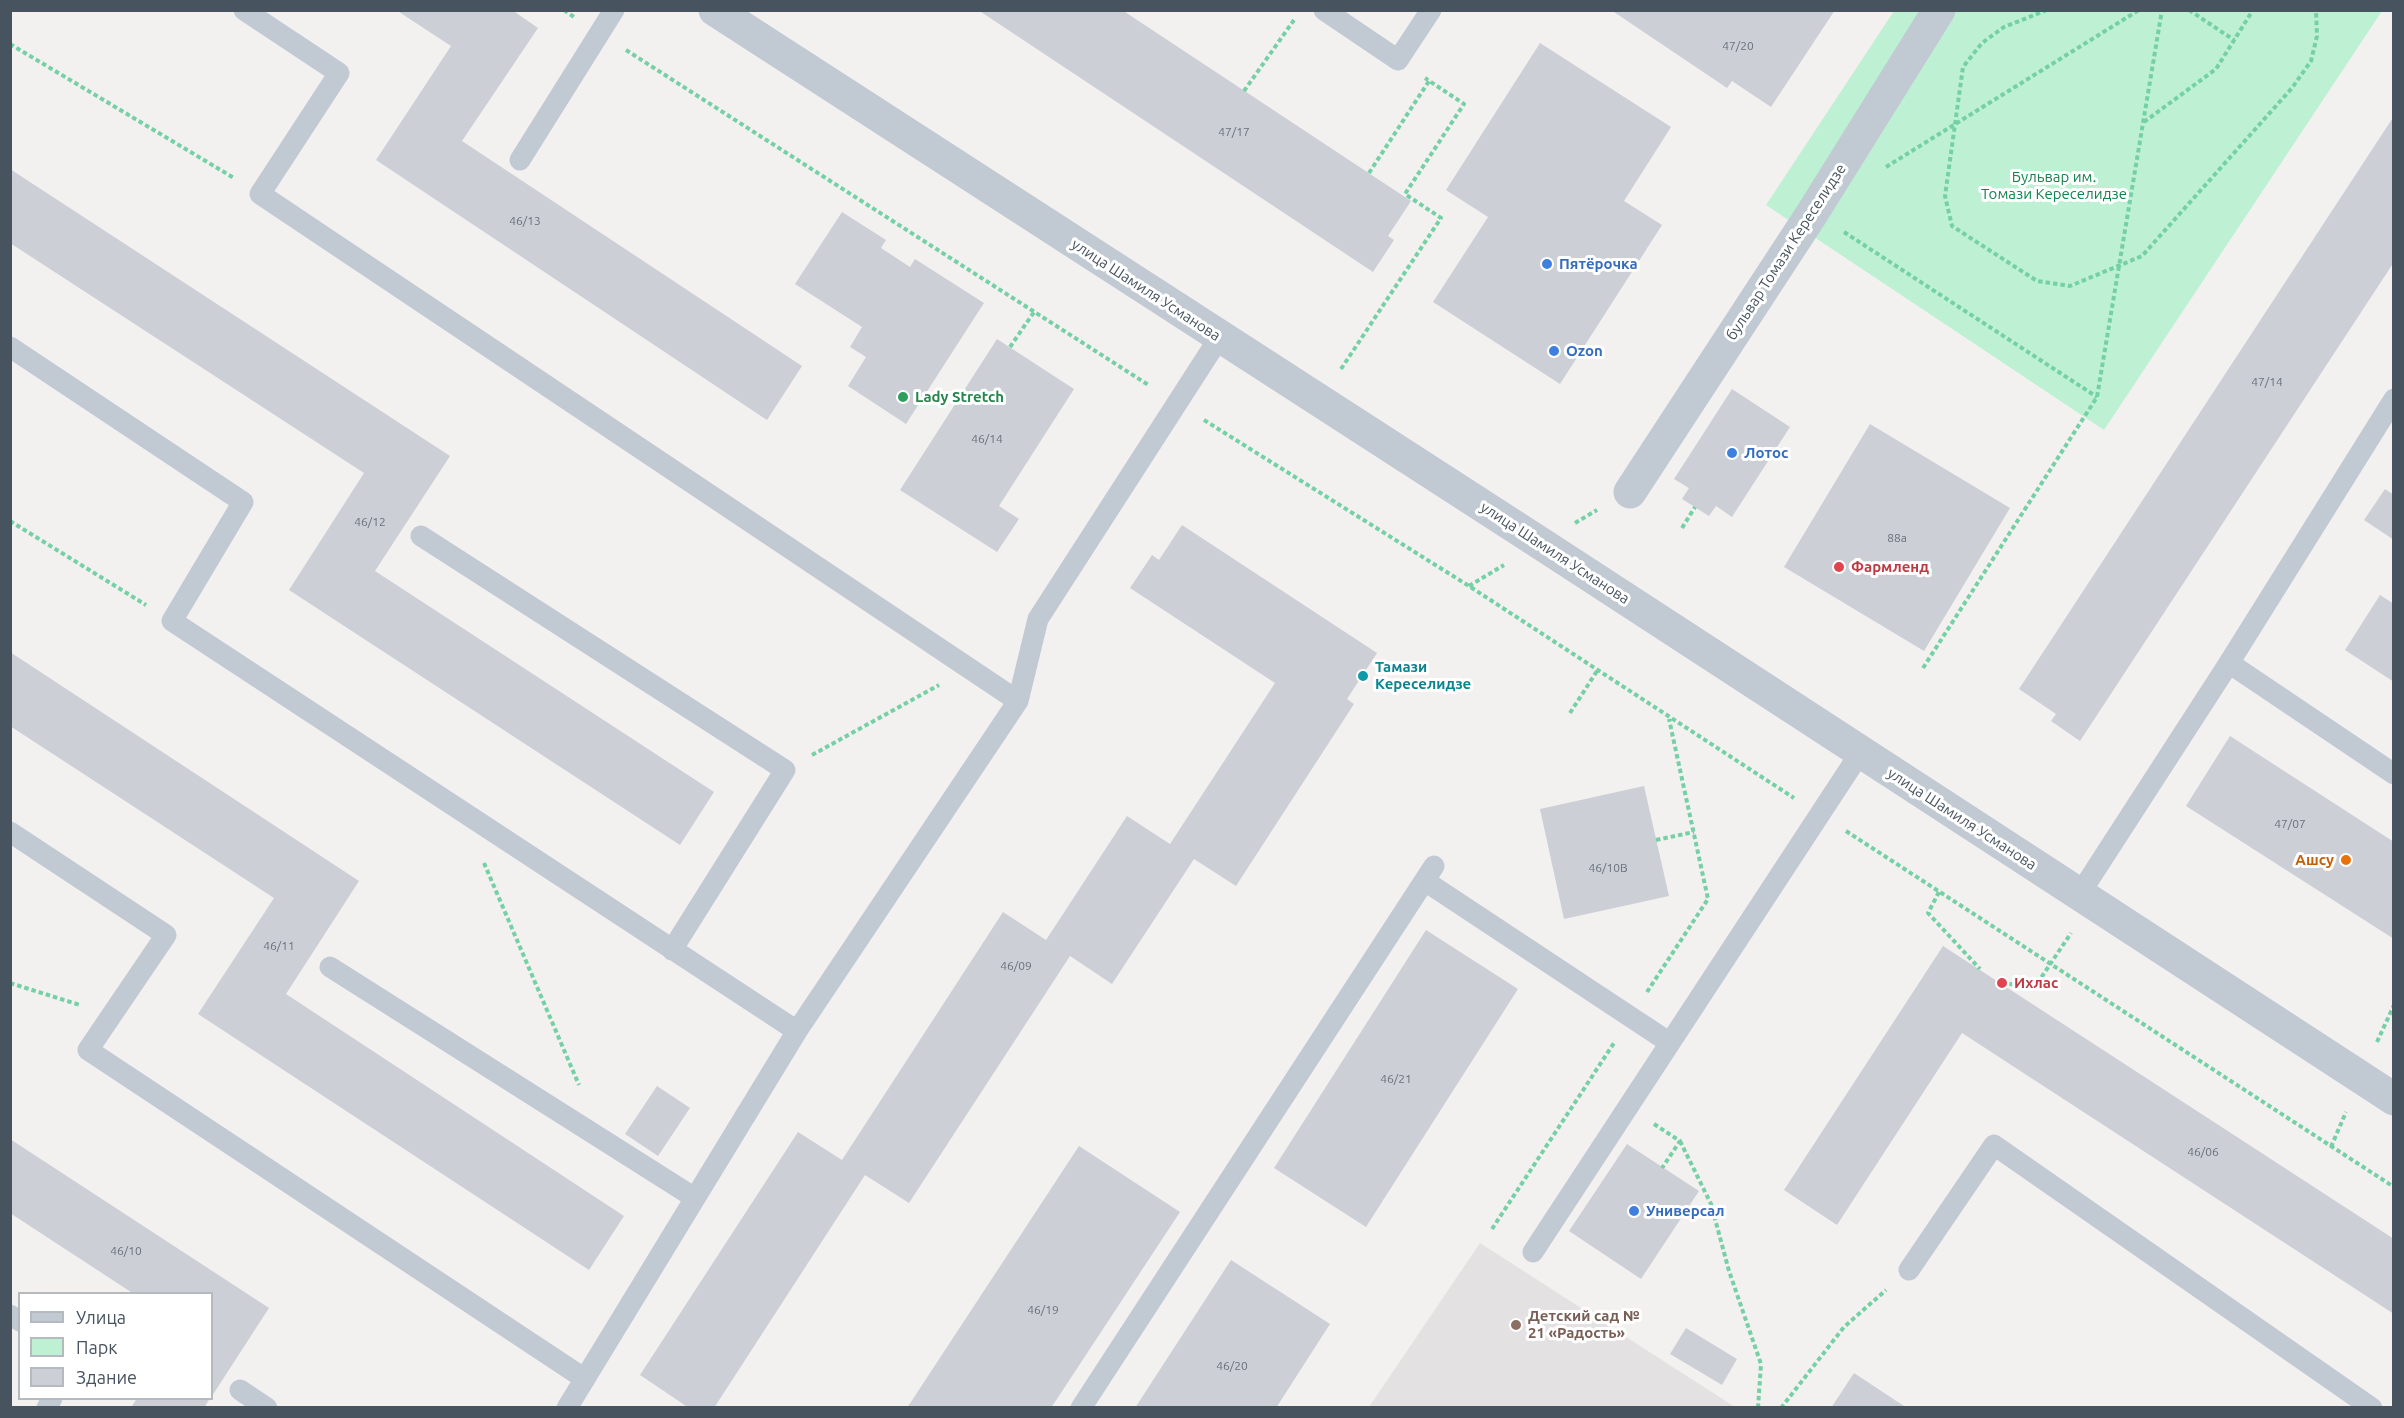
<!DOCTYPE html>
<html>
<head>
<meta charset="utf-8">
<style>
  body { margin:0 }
  #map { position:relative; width:2404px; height:1418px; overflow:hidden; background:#f3f0f0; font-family:Ubuntu,sans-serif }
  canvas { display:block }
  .frame { position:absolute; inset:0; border:12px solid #47535f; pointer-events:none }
  .legend { position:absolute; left:18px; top:1292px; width:195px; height:108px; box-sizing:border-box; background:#fff; border:2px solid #b5babf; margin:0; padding:8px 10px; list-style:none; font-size:18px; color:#47535f }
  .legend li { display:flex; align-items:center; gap:12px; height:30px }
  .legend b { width:30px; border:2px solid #b5babf }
</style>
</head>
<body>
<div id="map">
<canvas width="2404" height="1418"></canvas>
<div class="frame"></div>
<ul class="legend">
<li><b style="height:8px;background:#c1cad2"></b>Улица</li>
<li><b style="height:16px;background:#bef1d3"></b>Парк</li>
<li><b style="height:16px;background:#cccfd5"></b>Здание</li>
</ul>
</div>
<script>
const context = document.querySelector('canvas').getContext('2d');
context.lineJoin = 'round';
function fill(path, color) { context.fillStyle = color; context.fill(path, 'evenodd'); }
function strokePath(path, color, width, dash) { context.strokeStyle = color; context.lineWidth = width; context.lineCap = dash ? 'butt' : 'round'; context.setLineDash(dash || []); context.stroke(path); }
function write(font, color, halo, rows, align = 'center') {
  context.font = font + ' Ubuntu,sans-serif'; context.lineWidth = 6; context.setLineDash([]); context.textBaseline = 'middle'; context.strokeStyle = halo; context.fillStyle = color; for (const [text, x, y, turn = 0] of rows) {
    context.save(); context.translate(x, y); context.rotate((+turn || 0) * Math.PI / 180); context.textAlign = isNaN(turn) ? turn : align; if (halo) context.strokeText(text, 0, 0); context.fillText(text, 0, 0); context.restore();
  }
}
fill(new Path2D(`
  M1480 1243 1735 1407H1369Z`), '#e4e1e2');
fill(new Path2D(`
  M1894 11H2382L2104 430 1766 205Z`), '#bef1d3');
fill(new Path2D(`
  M396 10H512L538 28 462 141 802 366 767 420 376 160 451 46Z
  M978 10H1122L1411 201 1388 236 1394 240 1373 272Z
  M1611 10H1835L1771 107 1732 81 1727 88Z
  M1540 43 1671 127 1624 201 1662 225 1560 384 1433 302 1488 217 1446 190Z
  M2394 116V262L2080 741 2051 721 2056 714 2019 689Z
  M10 169 450 456 375 571 714 792 680 845 289 590 364 473 10 243Z
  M842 212 886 240 881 248 910 267 915 259 984 303 906 424 848 386 866 357 850 347 862 327 795 284Z
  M997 339 1074 389 999 506 1019 519 997 552 900 490Z
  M1732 389 1790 427 1732 517 1716 506 1709 516 1682 499 1689 488 1674 479Z
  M1870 424 2010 508 1924 651 1784 567Z
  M2385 489 2394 495V540L2364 520Z
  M1182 525 1377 653 1347 699 1354 704 1236 886 1194 859 1112 984 1070 956 909 1203 865 1175 714 1408H689L640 1375 798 1132 842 1160 1003 912 1046 940 1127 816 1170 844 1275 683 1130 588 1152 555 1159 560Z
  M2380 595 2394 604V682L2345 650Z
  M10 652 359 881 286 994 624 1216 589 1270 198 1014 274 898 10 726Z
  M2230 736 2394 842V939L2186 806Z
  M1644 786 1669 896 1564 919 1540 809Z
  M1426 930 1518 989 1366 1227 1274 1168Z
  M1943 946 2394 1239V1314L1962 1033 1837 1225 1784 1190Z
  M657 1086 690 1108 658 1156 625 1134Z
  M10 1139 269 1308 212 1396V1294H134L10 1213Z
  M1627 1144 1699 1191 1641 1279 1569 1231Z
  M1079 1146 1180 1212 1051 1408H907Z
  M1231 1260 1330 1324 1276 1408H1135Z
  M1686 1328 1737 1359 1722 1385 1670 1354Z
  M1854 1373 1907 1408H1831Z
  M137 1398H210L204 1408H131Z`), '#cccfd5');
strokePath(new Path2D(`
  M564 10 574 17
  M2047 10 2004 27 1982 43 1963 67 1945 196 1952 226 2037 281 2070 286 2142 256 2292 88 2311 61 2317 36 2316 10
  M2189 10 2234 40
  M1125 12V10
  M10 44 234 178
  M626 50 1150 386
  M1244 91 1294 20
  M2144 122 2216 69 2253 10
  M1886 167 2139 10
  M1369 173 1429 81
  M1844 232 2097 397
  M1010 347 1034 312
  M1341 369 1441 218 1405 194 1464 104 1425 78
  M1204 420 1469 586 1794 798
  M10 521 146 605
  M1575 523 1597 510
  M1682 528 1695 507
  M1469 586 1504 565
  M1923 668 2097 397 2162 10
  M1570 713 1597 671
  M812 755 939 685
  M1846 831 2394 1187
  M1656 840 1694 832
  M484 863 579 1085
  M1939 892 1928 913 1980 969
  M10 983 80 1005
  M2002 983 2035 987 2071 933
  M1647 992 1708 899 1669 719
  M2377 1042 2394 1005
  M1654 1124 1680 1141 1662 1168
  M1680 1141 1711 1204 1729 1271 1761 1364 1758 1408
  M2331 1147 2346 1112
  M1492 1229 1614 1043
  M1781 1408 1844 1327 1886 1290`), '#75d1a5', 4, [4.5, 3]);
strokePath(new Path2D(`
  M244 10 339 73 260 194 1018 701
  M1324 10 1398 60 1431 10
  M520 160 614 10
  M10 347 243 502 172 621 797 1031
  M421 536 785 770 672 950
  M2229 663 2394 774
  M10 832 166 935 88 1050 585 1379
  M1425 881 1670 1043
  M2079 895 2229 663 2394 399
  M330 967 695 1198
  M1533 1252 1860 753
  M1909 1270 1994 1145 2372 1408
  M10 1315 20 1321
  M240 1390 267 1408
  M47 1408 52 1398
  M567 1408 797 1031 1018 701 1038 619 1219 338
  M1081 1408 1434 866`), '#c1cad2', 21);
strokePath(new Path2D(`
  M715 10 1540 543 2394 1099
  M1630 492 1813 212 1939 10`), '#c1cad2', 33);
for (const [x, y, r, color] of [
  [1547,264,6,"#3f7fe0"],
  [1554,351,6,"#3f7fe0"],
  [903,397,6,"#2e9e5b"],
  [1732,453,6,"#3f7fe0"],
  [1839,567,6,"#e0444e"],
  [1363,676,6,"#0f9aa8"],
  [2346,860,6,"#e8710a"],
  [2002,983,6,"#e0444e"],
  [1634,1211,6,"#3f7fe0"],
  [1516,1325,6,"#8d6e63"]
]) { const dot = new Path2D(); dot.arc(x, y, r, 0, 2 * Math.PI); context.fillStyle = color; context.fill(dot); strokePath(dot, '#fff', 2); }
write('12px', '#68727c', null, [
  ["47/20",1738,46],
  ["47/17",1234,132],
  ["46/13",525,221],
  ["47/14",2267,382],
  ["46/14",987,439],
  ["46/12",370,522],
  ["88а",1897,538],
  ["47/07",2290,824],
  ["46/10В",1608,868],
  ["46/11",279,946],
  ["46/09",1016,966],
  ["46/21",1396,1079],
  ["46/06",2203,1152],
  ["46/10",126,1251],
  ["46/19",1043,1310],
  ["46/20",1232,1366]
]);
write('15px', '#14844e', '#fff', [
  ["Бульвар им.",2054,177],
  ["Томази Кереселидзе",2054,194]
]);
write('15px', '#47535f', '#fff', [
  ["бульвар Томази Кереселидзе",1786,252,-57],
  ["улица Шамиля Усманова",1146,290,33],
  ["улица Шамиля Усманова",1555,553,33],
  ["улица Шамиля Усманова",1962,819,33]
]);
write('bold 15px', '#366cbe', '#fff', [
  ["Пятёрочка",1559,264],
  ["Ozon",1566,351],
  ["Лотос",1744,453],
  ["Универсал",1646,1211]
], 'left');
write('bold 15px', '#27864d', '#fff', [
  ["Lady Stretch",915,397]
], 'left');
write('bold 15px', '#be3a42', '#fff', [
  ["Фармленд",1851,567],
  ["Ихлас",2014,983]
], 'left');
write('bold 15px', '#0d838f', '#fff', [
  ["Тамази",1375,667],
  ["Кереселидзе",1375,684]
], 'left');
write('bold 15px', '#c56008', '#fff', [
  ["Ашсу",2334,860]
], 'right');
write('bold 15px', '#785e54', '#fff', [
  ["Детский сад №",1528,1316],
  ["21 «Радость»",1528,1333]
], 'left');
</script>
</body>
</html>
